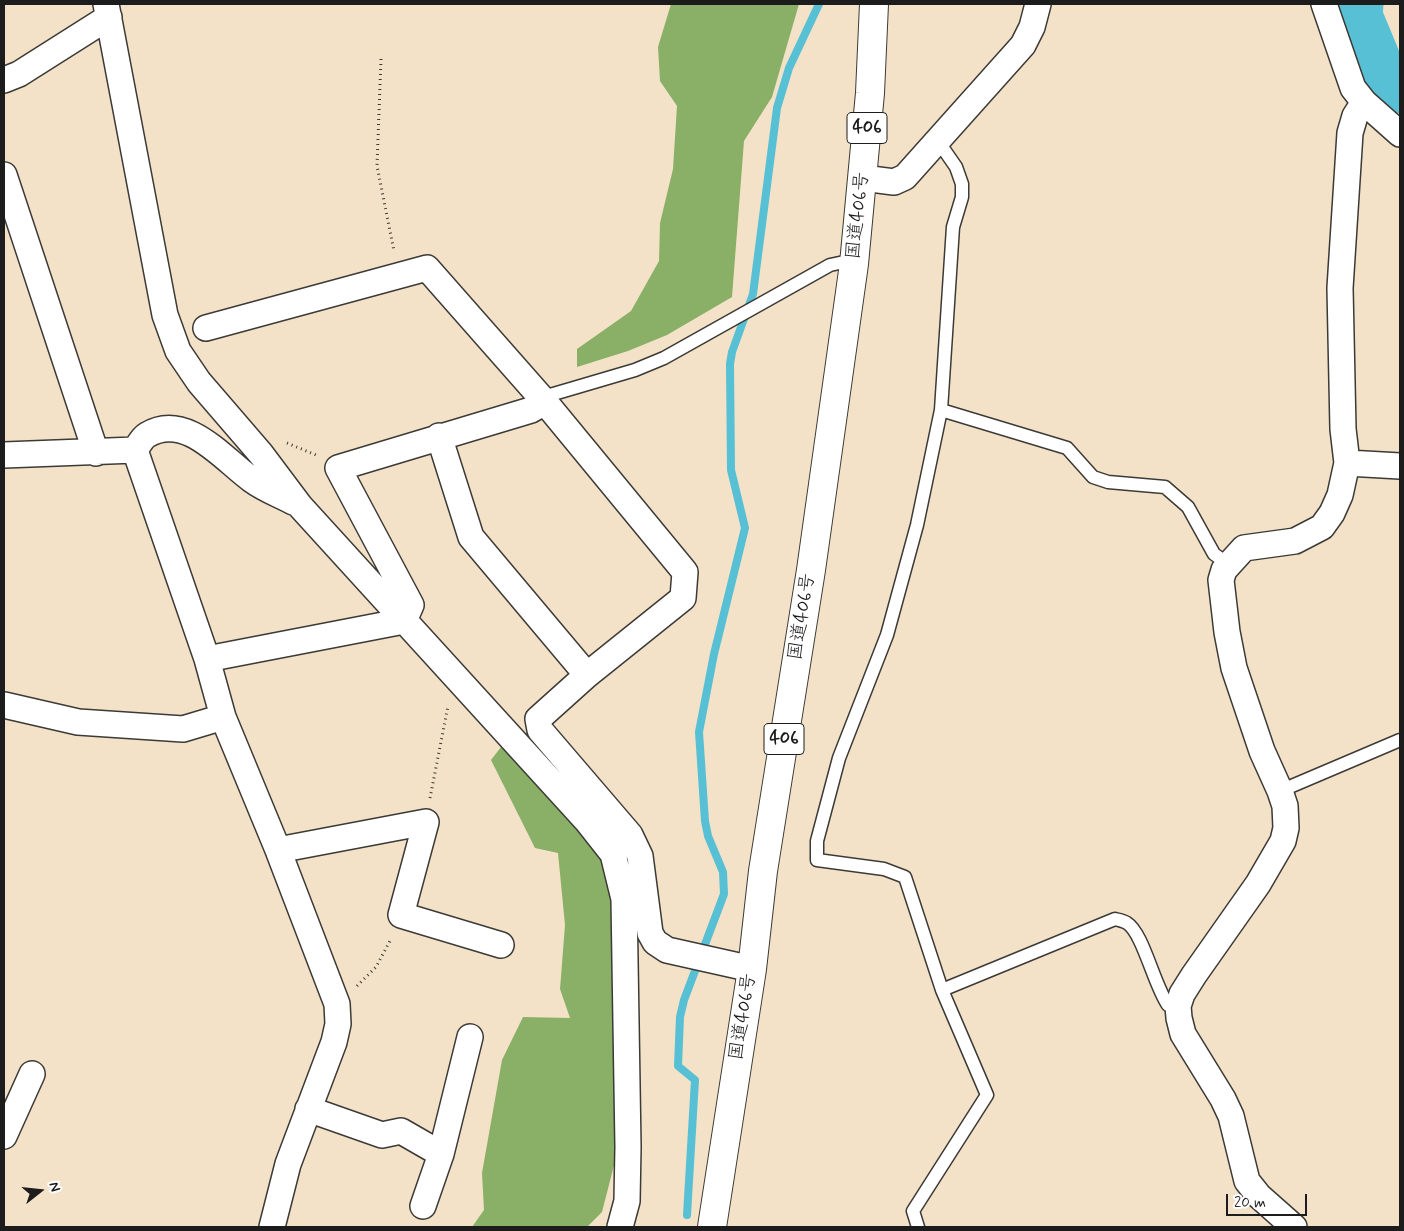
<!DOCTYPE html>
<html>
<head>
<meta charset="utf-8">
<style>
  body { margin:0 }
  #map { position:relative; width:1404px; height:1231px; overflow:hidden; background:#f3e2c7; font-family:Mynerve,sans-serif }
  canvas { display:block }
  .frame { position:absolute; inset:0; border:5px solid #1c1c1c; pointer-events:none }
  .north { position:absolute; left:15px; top:1166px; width:50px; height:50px; -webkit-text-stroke:4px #fff; paint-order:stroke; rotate:74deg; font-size:14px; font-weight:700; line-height:20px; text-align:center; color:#1c1c1c }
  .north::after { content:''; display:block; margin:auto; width:18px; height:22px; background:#1c1c1c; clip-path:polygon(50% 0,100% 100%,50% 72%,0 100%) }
  .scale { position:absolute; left:1226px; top:1194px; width:81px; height:22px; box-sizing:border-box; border:2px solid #1c1c1c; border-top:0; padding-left:6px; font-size:15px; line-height:18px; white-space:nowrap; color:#1c1c1c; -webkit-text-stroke:4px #fff; paint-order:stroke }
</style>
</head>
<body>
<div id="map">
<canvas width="1404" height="1231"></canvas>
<div class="frame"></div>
<div class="north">N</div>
<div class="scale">20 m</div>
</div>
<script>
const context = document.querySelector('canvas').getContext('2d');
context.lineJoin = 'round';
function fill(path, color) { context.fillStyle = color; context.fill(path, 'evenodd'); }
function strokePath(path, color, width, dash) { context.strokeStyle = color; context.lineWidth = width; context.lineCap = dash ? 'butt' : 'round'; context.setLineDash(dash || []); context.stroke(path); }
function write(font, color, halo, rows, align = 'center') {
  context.font = font + ' Mynerve,"Klee One",sans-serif'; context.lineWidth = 4.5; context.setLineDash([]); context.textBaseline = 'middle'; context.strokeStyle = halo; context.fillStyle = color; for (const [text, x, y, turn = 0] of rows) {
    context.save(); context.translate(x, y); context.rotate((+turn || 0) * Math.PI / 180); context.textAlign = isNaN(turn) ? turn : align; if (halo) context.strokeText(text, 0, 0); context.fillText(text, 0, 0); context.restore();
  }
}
fill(new Path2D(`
  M671 4H799L772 97 744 141 732 297 667 335 628 351 577 367V349L631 311 659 261 660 223 673 169 677 106 660 81 658 47Z
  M501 747 597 843 618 885 626 1044 614 1094 621 1138 602 1212 587 1227H472L484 1210 482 1173 502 1060 523 1017 570 1018 560 989 565 925 558 853 535 848 491 760Z`), '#89b066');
strokePath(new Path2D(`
  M687 1215 695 1080 678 1066 680 1017 684 1000 724 894 723 872 708 836 705 821 699 732 714 654 745 528 731 470 730 364 732 352 753 294 777 108 789 68 819 4`), '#57c0d4', 8);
strokePath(new Path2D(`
  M1359 4 1358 16 1380 69 1400 89`), '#57c0d4', 49);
const service = new Path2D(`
  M545 402 550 395 635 370 664 358 830 265 844 262 854 264
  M941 410 1067 448 1093 477 1108 482 1165 487 1188 507 1214 554 1228 564
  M1280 791 1400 740
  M942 990 1115 919C1119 920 1124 921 1127 923 1143 933 1154 985 1168 1005L1178 1006
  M918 1227 913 1211 987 1095 942 990 905 877 884 869 817 860V841L839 758 887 635 917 525 941 410 953 227 962 197V184L956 167 938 141`);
const minor = new Path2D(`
  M106 4 165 315 178 351 199 382 261 454 300 506 587 821 613 854 624 899 628 1147 627 1201 620 1227
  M1324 4 1353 88 1364 102 1400 134
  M4 80 19 74 109 17
  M4 175 96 453
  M863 178 894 182 905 177 1023 45 1032 27 1038 4
  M206 328 427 268 545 402 685 572 683 598 587 675 538 719 540 730 630 835 640 856 650 933 655 942 667 950 752 969
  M439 436 471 537 587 675
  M135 450 207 659 223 717 278 850 337 1004 338 1024 334 1042 288 1164 272 1227
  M4 455 135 450C138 446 142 438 147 435 186 411 224 460 252 480 264 489 280 495 293 502
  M1347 463 1400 466
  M207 659 404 621 411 605 338 468 531 410 545 402
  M4 705 78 722 183 729 223 717
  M278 850 426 822 401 915 501 945
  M308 1109 382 1135 401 1131 441 1154
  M4 1136 32 1074
  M423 1206 441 1154 470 1037
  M1294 1227 1259 1196 1247 1181 1231 1116 1223 1099 1183 1034 1179 1018 1178 1006 1182 994 1194 975 1258 884 1283 841 1286 828 1285 806 1280 791 1262 751 1234 668 1227 632 1221 580 1224 570 1244 548 1295 541 1322 527 1332 513 1340 495 1347 463 1343 429 1340 288 1350 133 1355 116 1364 102`);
const trunk = new Path2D(`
  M712 1227 752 969 763 871 811 570 854 264 870 93 874 4`);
strokePath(service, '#3c3a36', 15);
strokePath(minor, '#3c3a36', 28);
strokePath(trunk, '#3c3a36', 30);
strokePath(new Path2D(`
  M381 59 377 166 394 251
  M287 443 316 455
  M430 798 448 706
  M357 986 376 967 391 939`), '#3c3a36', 3, [1, 4]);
strokePath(service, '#fff', 12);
strokePath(minor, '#fff', 25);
strokePath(trunk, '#fff', 28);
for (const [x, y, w] of [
  [867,128,40],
  [784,739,40]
]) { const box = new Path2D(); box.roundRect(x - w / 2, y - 15.5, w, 31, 4); context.fillStyle = '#fff'; context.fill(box); strokePath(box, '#1c1c1c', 1); }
write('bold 18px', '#1c1c1c', null, [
  ["406",867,128],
  ["406",784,739]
]);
write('19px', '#1c1c1c', '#fff', [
  ["国道406号",859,216,-84],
  ["国道406号",803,617,-81],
  ["国道406号",744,1017,-81]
]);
</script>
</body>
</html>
